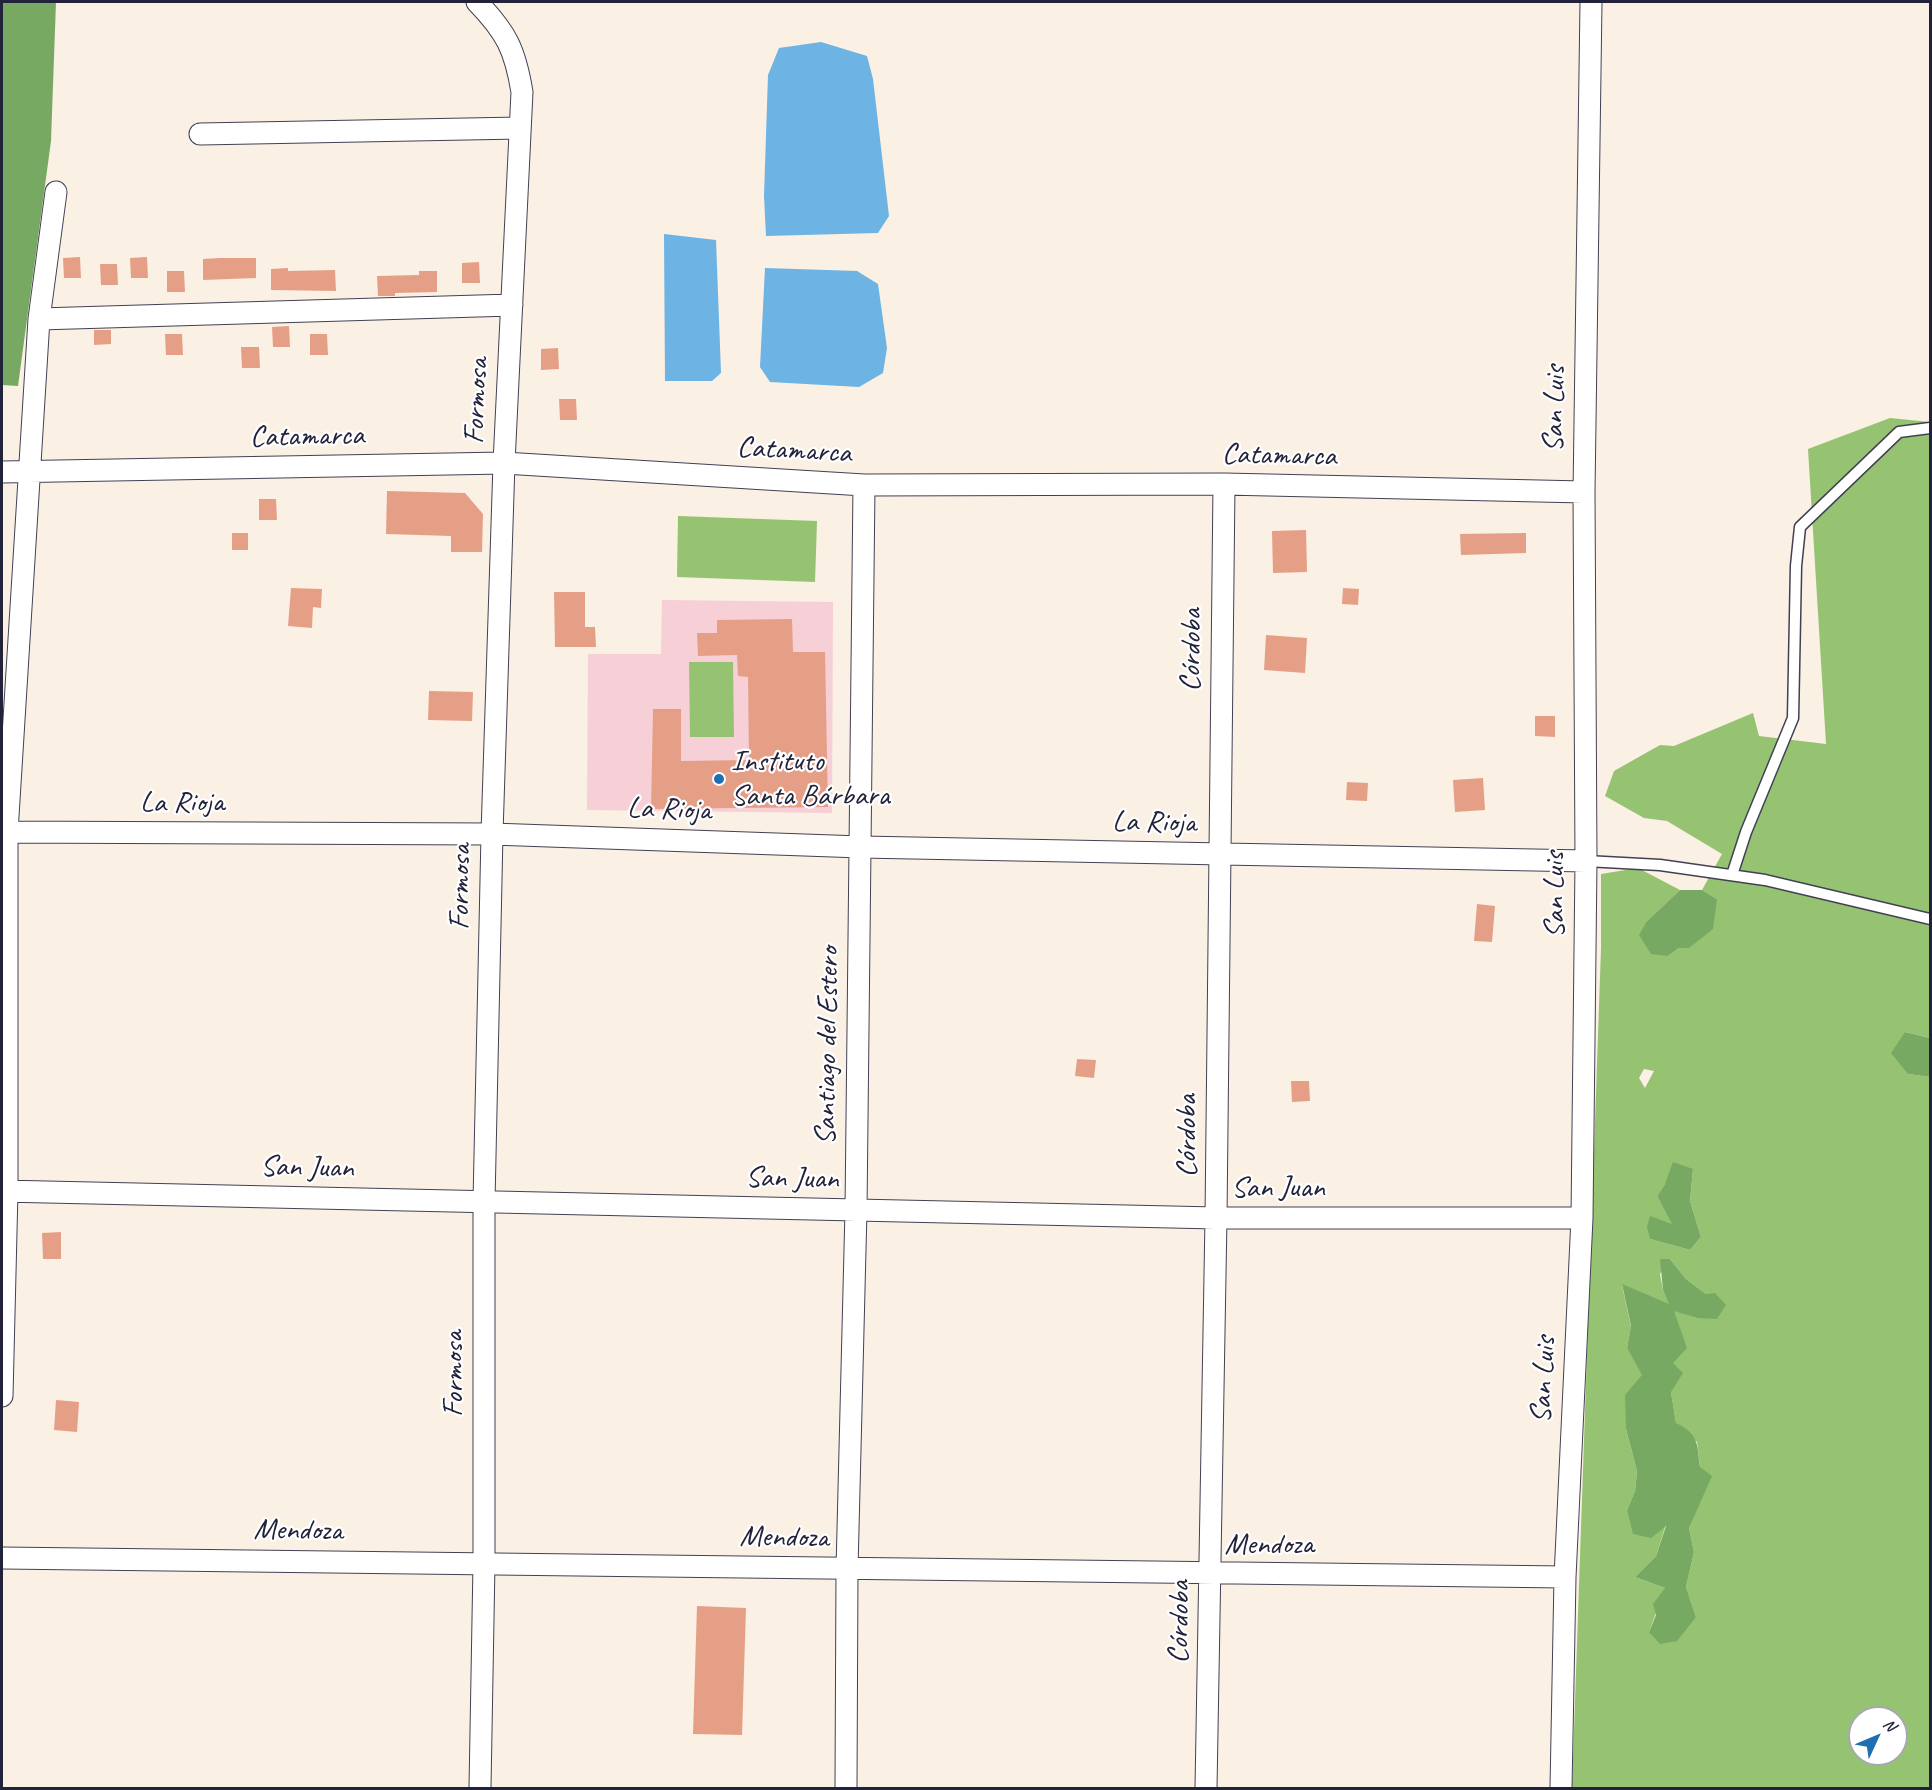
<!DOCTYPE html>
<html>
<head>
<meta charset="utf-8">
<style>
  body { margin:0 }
  #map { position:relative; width:1932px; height:1790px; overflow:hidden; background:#faf0e3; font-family:Caveat,sans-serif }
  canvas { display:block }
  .frame { position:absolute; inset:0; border:3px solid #22223b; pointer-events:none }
  .north { position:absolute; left:1848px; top:1706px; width:60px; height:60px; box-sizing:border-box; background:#fff; border:2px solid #a7a7b1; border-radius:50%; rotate:46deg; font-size:16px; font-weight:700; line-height:24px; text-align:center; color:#22223b }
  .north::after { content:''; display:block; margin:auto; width:21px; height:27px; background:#1f6fb2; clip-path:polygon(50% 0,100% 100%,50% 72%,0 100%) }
</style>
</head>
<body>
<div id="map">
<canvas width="1932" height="1790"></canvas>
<div class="frame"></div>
<div class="north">N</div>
</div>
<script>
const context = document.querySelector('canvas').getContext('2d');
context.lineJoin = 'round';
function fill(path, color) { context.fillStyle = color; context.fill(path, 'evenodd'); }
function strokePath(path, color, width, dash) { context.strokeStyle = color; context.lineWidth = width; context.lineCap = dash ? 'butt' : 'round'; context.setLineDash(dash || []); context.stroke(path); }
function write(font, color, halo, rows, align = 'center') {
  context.font = font + ' Caveat,sans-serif'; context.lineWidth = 4.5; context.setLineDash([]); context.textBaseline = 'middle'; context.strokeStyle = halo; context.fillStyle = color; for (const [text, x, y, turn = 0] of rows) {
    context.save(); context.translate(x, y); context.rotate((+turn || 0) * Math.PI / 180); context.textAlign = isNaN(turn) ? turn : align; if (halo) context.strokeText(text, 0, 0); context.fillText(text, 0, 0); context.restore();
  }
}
fill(new Path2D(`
  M662 600 833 602 832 813 587 810 588 654H661Z`), '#f6cfd7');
fill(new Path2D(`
  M1890 418 1930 422V1038L1905 1032 1908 1074 1930 1077V1788H1572L1601 948V874L1638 868 1680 890 1647 921 1668 956 1679 948 1717 899 1702 890 1722 854 1667 821 1644 818 1605 796 1614 771 1660 745 1674 746 1753 713 1759 736 1826 744 1808 449ZM1644 1069 1654 1071 1645 1088 1639 1078ZM1693 1169 1690 1201 1701 1237 1690 1250 1650 1239 1673 1225 1657 1196 1665 1184ZM1670 1259 1686 1279 1706 1294 1697 1318 1674 1310 1671 1392 1676 1423 1697 1442 1700 1467 1697 1507 1689 1528 1694 1552 1686 1587 1696 1617 1649 1632 1665 1588 1635 1577 1656 1556 1666 1524 1627 1510 1635 1491 1637 1471 1626 1429 1643 1375 1627 1348 1631 1327 1622 1285 1670 1305 1663 1290 1660 1274ZM1860 1718H1896V1754H1860Z
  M678 516 817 521 815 582 677 577Z
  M689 662H733L734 737H690Z`), '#95c371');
fill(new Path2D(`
  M2 2H56L51 141 18 386 2 385Z
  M1680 890H1702L1717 899 1713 929 1689 948H1679L1668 956 1651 954 1639 935 1647 921Z
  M1905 1032 1930 1038V1077L1908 1074 1891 1053Z
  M1673 1162 1693 1169 1690 1201 1701 1237 1690 1250 1650 1239 1647 1227 1650 1216 1672 1224 1657 1196 1665 1184Z
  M1660 1259H1670L1686 1279 1706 1294 1715 1293 1726 1305 1717 1319 1697 1318 1674 1311 1687 1348 1673 1363 1683 1373 1671 1392 1676 1423C1699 1434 1697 1444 1700 1467L1712 1476 1689 1528 1694 1552 1686 1587 1696 1617 1677 1641 1660 1644 1649 1632 1656 1615 1653 1604 1665 1588 1635 1577 1656 1556 1666 1526 1651 1538 1633 1534 1627 1510 1635 1491 1637 1471 1626 1429 1625 1395 1642 1375 1627 1348 1631 1326 1622 1284 1669 1304 1663 1290Z`), '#78a963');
fill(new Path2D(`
  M821 42 867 56 873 79 889 216 878 233 766 236 764 196 768 75 779 48Z
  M664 234 716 240 721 373 712 381H665Z
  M765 268 857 271 878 284 887 348 883 373 859 387 770 382 760 367Z`), '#6db3e4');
fill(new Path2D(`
  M80 257 81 278H64L63 258Z
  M147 257 148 278H131L130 258Z
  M220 258H256V278L203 280V259Z
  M479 262 480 283H462V263Z
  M100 264H117L118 285H101Z
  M288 268V271L335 270 336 291 271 290V269Z
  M167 271H184L185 292H167Z
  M419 271H437V292L395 293V296H378L377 276 419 275Z
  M289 326 290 347H273L272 327Z
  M94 330H111V344L94 345Z
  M165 334H182L183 355H166Z
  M310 334H327L328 355H310Z
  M241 347H259L260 368H242Z
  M558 348 559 369 541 370V349Z
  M559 399H576L577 420H560Z
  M387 491 465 493 483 514 482 552H451V536L386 534Z
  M259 499H276L277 520H259Z
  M1306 530 1307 572 1273 573 1272 531Z
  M232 533H248V550H232Z
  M1526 533V553L1461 555 1460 534Z
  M291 588 322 589 321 608 313 607 312 628 288 626Z
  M1343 588 1359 589 1358 605 1342 604Z
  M554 592H585V627H595L596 647H555Z
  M792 619 793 652H825L828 807 651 809 653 709H681V761L749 760 748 677 738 676 737 655 698 656 697 633H717V620Z
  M1266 635 1307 638 1305 673 1264 670Z
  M429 691 473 692 472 721 428 720Z
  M1535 716H1555V737L1535 736Z
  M1483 778 1485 810 1455 812 1453 780Z
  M1347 782 1368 783 1367 801 1346 800Z
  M1477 904 1495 906 1492 942 1474 941Z
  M1077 1059 1096 1060 1094 1078 1075 1076Z
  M1291 1081H1309L1310 1101 1292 1102Z
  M61 1232V1259H43L42 1233Z
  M56 1400 79 1402 77 1432 54 1430Z
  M697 1606 746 1608 742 1735 693 1734Z`), '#e69f87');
const lane = new Path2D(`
  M1586 861 1660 865 1765 880 1930 919
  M1732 875 1746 832 1793 718 1796 566 1800 527 1899 432 1930 428`);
const street = new Path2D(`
  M477 2C506 32 515 49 522 92L504 463 492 834 484 1202V1563L480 1788
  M200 134 520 128
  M39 319 56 192
  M2 472 504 463 864 485 1224 484 1584 492
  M2 832 492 834 861 847 1586 861
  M2 1191 1216 1218H1582
  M2 1396 7 1191V832L39 319 512 305
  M2 1558 1565 1577
  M846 1788 847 1569 856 1210 864 485
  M1206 1788 1216 1218 1224 484
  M1561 1788 1565 1577 1582 1218 1586 861 1584 492 1591 2`);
strokePath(lane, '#424154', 13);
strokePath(street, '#424154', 23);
strokePath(lane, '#fff', 10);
strokePath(street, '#fff', 21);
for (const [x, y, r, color] of [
  [719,779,6,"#1f6fb2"]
]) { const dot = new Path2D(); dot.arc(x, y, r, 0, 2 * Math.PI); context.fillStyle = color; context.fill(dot); strokePath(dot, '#fff', 2); }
write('30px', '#22223b', '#fff', [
  ["Formosa",477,401,-87],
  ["San Luis",1555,409,-89],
  ["Catamarca",307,437,-1],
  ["Catamarca",794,451,3],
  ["Catamarca",1279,456,1],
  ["Córdoba",1192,650,-89],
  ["La Rioja",182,803],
  ["La Rioja",669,810,2],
  ["La Rioja",1154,823,1],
  ["Formosa",461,887,-89],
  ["San Luis",1555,895,-90],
  ["Santiago del Estero",828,1046,-89],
  ["Córdoba",1187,1136,-90],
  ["San Juan",307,1168,1],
  ["San Juan",792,1179,1],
  ["San Juan",1278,1188],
  ["Formosa",454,1374,-90],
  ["San Luis",1544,1380,-87],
  ["Mendoza",298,1531,1],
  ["Mendoza",784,1538,1],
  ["Mendoza",1269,1545],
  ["Córdoba",1180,1622,-89]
]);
write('30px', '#22223b', '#fff', [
  ["Instituto",731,762],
  ["Santa Bárbara",731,796]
], 'left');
</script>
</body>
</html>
